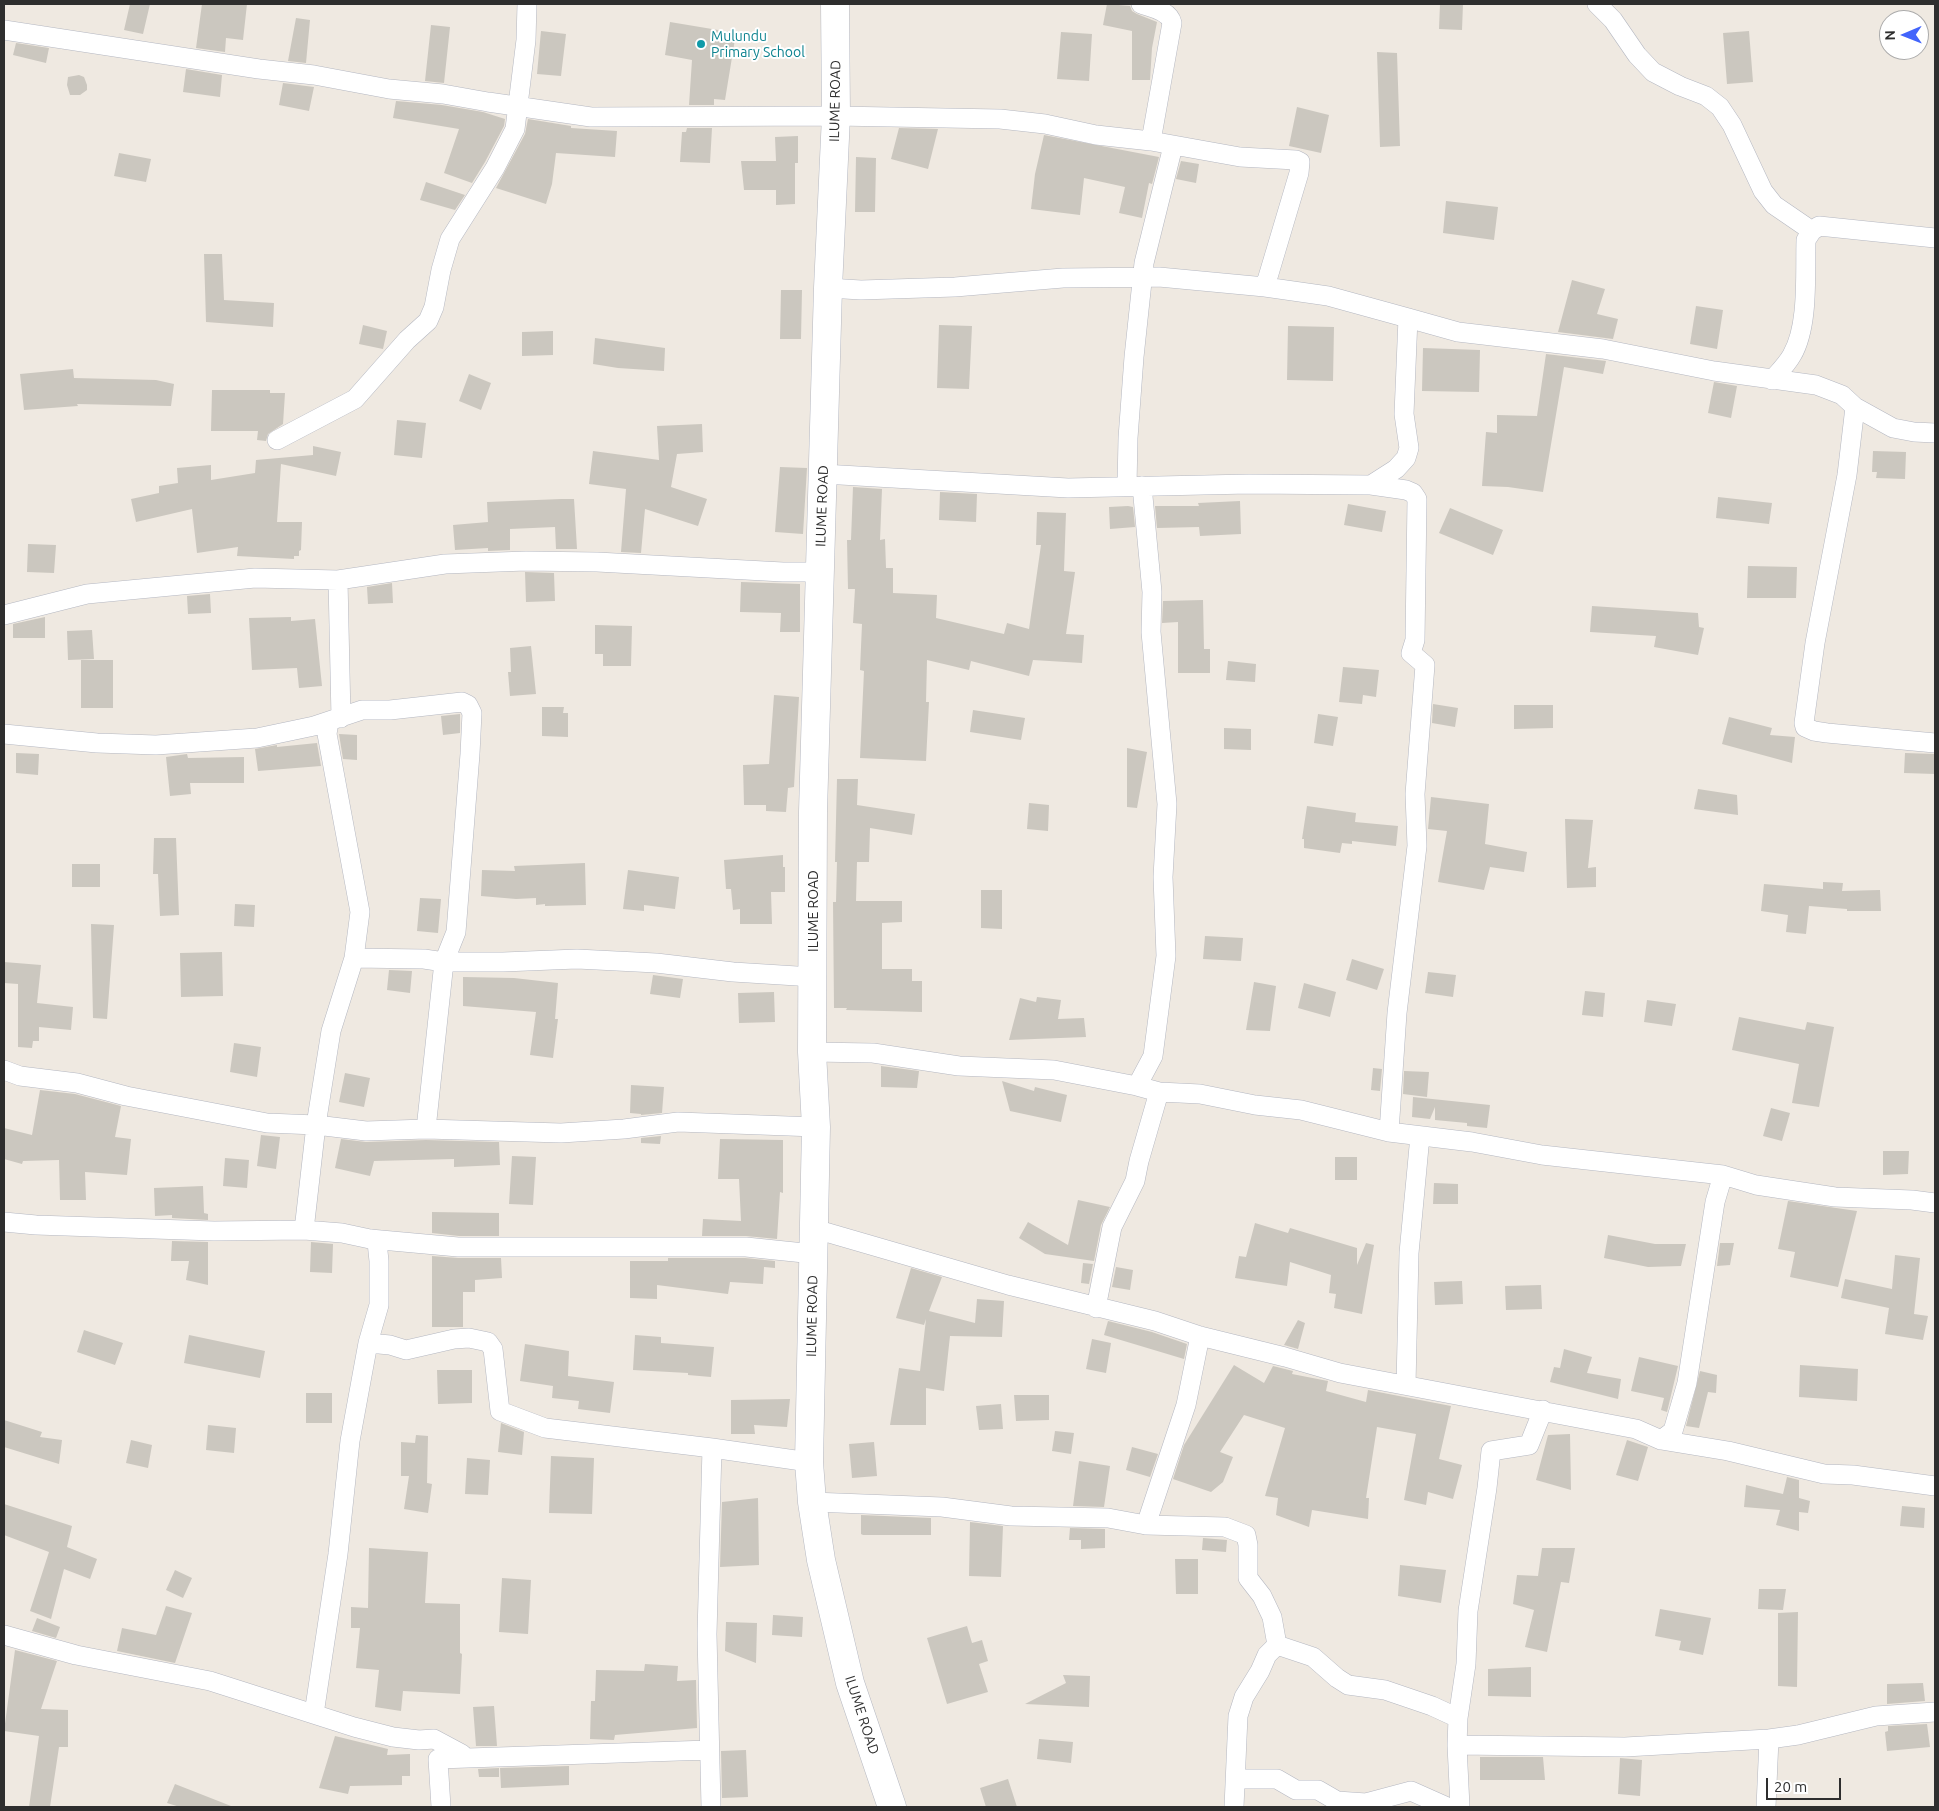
<!DOCTYPE html>
<html>
<head>
<meta charset="utf-8">
<style>
  body { margin:0 }
  #map { position:relative; width:1939px; height:1811px; overflow:hidden; background:#efe9e1; font-family:Ubuntu,sans-serif }
  canvas { display:block }
  .frame { position:absolute; inset:0; border:5px solid #2e2e2e; pointer-events:none }
  .north { position:absolute; left:1879px; top:10px; width:50px; height:50px; box-sizing:border-box; background:#fff; border:1px solid #ababab; border-radius:50%; rotate:269deg; font-size:14px; font-weight:700; line-height:20px; text-align:center; color:#2e2e2e }
  .north::after { content:''; display:block; margin:auto; width:18px; height:22px; background:#4264fb; clip-path:polygon(50% 0,100% 100%,50% 72%,0 100%) }
  .scale { position:absolute; left:1766px; top:1778px; width:75px; height:22px; box-sizing:border-box; border:2px solid #2e2e2e; border-top:0; padding-left:6px; font-size:15px; line-height:18px; white-space:nowrap; color:#2e2e2e; -webkit-text-stroke:4px #fff; paint-order:stroke }
</style>
</head>
<body>
<div id="map">
<canvas width="1939" height="1811"></canvas>
<div class="frame"></div>
<div class="north">N</div>
<div class="scale">20 m</div>
</div>
<script>
const context = document.querySelector('canvas').getContext('2d');
context.lineJoin = 'round';
function fill(path, color) { context.fillStyle = color; context.fill(path, 'evenodd'); }
function strokePath(path, color, width, dash) { context.strokeStyle = color; context.lineWidth = width; context.lineCap = dash ? 'butt' : 'round'; context.setLineDash(dash || []); context.stroke(path); }
function write(font, color, halo, rows, align = 'center') {
  context.font = font + ' Ubuntu,sans-serif'; context.lineWidth = 4; context.setLineDash([]); context.textBaseline = 'middle'; context.strokeStyle = halo; context.fillStyle = color; for (const [text, x, y, turn = 0] of rows) {
    context.save(); context.translate(x, y); context.rotate((+turn || 0) * Math.PI / 180); context.textAlign = isNaN(turn) ? turn : align; if (halo) context.strokeText(text, 0, 0); context.fillText(text, 0, 0); context.restore();
  }
}
fill(new Path2D(`
  M130 4H150L143 34 124 30Z
  M202 4H247L243 40 226 38 225 52 196 48Z
  M1107 4 1130 6 1132 11 1137 14 1157 22 1152 48 1150 80H1132V31L1103 25Z
  M1440 4H1463L1462 30 1439 29Z
  M296 18 310 20 306 63 288 61Z
  M670 22 736 33 725 100 714 99V105H689L692 60 665 55Z
  M431 25 450 27 444 83 425 81Z
  M541 31 566 34 561 76 537 74Z
  M1749 31 1753 82 1727 84 1723 33Z
  M1061 32 1092 34 1089 81 1057 79Z
  M16 43 49 48 46 63 13 55Z
  M1377 52 1397 53 1400 146 1380 147Z
  M186 69 222 75 220 97 183 92Z
  M79 75 84 77 87 85V90L80 95H70L67 85 68 77Z
  M283 83 314 87 309 111 279 105Z
  M396 101 442 105 483 112 505 119 504 126 485 162 472 183 444 173 459 129 393 118Z
  M1297 107 1329 115 1321 153 1289 146Z
  M528 119 571 126V128L617 131 615 157 556 153 552 184 546 204 496 188 525 134Z
  M687 128H712L710 163 680 162 682 132H686Z
  M899 128 938 129 928 169 891 159Z
  M1044 135 1159 157 1152 184 1149 183 1142 218 1119 213 1125 187 1084 178 1080 215 1031 209 1035 174Z
  M798 136V163H795V204L776 205V190H744L741 161H776L775 137Z
  M119 153 151 159 146 182 114 176Z
  M856 157 876 158 875 212H855Z
  M1181 161 1199 164 1196 183 1176 179Z
  M426 182 465 195 455 210 420 200Z
  M1446 201 1498 207 1494 240 1443 233Z
  M204 254H222L224 300 274 303 273 327 206 322Z
  M1572 280 1605 289 1597 314 1618 319 1613 339 1558 332Z
  M781 290H802L801 339H780Z
  M1696 306 1723 310 1717 349 1690 344Z
  M363 325 387 331 383 349 359 344Z
  M939 325 972 326 969 389 937 388Z
  M1288 326 1334 327 1333 381 1287 380Z
  M553 331V355L522 356V332Z
  M595 338 665 348 664 371 618 368 593 364Z
  M1423 348 1480 350 1479 392 1422 391Z
  M1546 354 1606 361 1603 374 1564 367 1543 492 1508 487 1482 486 1486 432 1497 433V415L1537 416Z
  M73 369 74 378 156 380 174 384 171 406 77 404 78 406 24 410 20 374Z
  M469 374 491 383 481 410 459 401Z
  M1714 382 1737 386 1731 418 1708 413Z
  M212 390H270V393H285L283 424 268 434 266 441 257 440 258 431H211Z
  M397 420 426 423 422 458 394 455Z
  M702 424 703 452 677 454 671 487 707 499 698 526 645 509 641 553 621 552 626 489 589 484 593 451 659 460 657 426Z
  M313 446 341 452 336 476 281 464 277 522H302L301 550 299 551V556H294V559L237 556 238 547 197 553 192 509 136 522 131 499 159 493V486L178 483 177 468 211 465V480L255 473 256 460 313 455Z
  M1873 451 1906 452 1905 479 1876 478 1877 472H1872Z
  M780 467 807 468 803 534 775 532Z
  M853 487 882 489 880 540 885 539 886 568H893V593L937 595 936 618 1004 634 1007 623 1029 629 1041 545H1036L1037 512 1066 513 1064 571 1075 572 1066 634 1084 635 1082 663 1033 660 1029 676 971 661 969 670 927 660 926 702H929L926 761 860 758 864 671 860 670 862 624 853 623 855 589H848L847 540H851Z
  M940 492 977 494 976 522 939 520Z
  M1718 497 1772 503 1769 524 1716 518Z
  M561 499H574L577 549H556L555 527 510 529V550L488 551V548L455 550 453 525 488 522 487 502Z
  M1240 501 1241 534 1200 536 1199 527 1157 528 1155 506H1199L1198 503Z
  M1348 504 1386 511 1382 532 1344 525Z
  M1128 506 1133 507 1135 527 1110 529 1109 507Z
  M1450 508 1503 530 1493 555 1439 533Z
  M28 544 56 545 54 573 27 572Z
  M1748 566 1797 567 1796 598H1747Z
  M525 572 554 573 555 601 526 602Z
  M741 582 800 584V632H780L781 613 740 612Z
  M392 583 393 603 368 604 367 587Z
  M210 594 211 613 188 614 187 596Z
  M1203 600 1204 649H1210V673H1178V622L1162 623 1163 601Z
  M1592 606 1698 613 1699 627 1704 628 1698 655 1654 647 1656 636 1590 632Z
  M45 617V638H13V624Z
  M291 617V621L315 619 322 686 299 688 297 668 252 670 249 618Z
  M595 625 632 626 631 666H603V654H595Z
  M92 630 94 659 68 660 67 631Z
  M531 646 536 694 510 696 508 672H511L510 648Z
  M81 660H113V708H81Z
  M1228 661 1256 664 1255 682 1226 680Z
  M1343 667 1379 670 1376 697 1363 695 1362 704 1339 702Z
  M774 695 799 697 794 787 788 788 786 812 766 811V805H744L743 765 769 764Z
  M1433 704 1458 708 1455 727 1432 723Z
  M1514 705H1553V728L1514 729Z
  M542 707H564L563 713H568V737L542 736Z
  M973 710 1025 718 1021 740 970 732Z
  M460 714V733L443 735 441 716Z
  M1318 714 1338 717 1333 746 1314 743Z
  M1729 717 1772 728 1770 735 1795 737 1792 763 1722 744Z
  M1224 728 1251 729V750L1224 749Z
  M339 734 357 735V760L343 759Z
  M317 743 321 766 258 771 255 749 277 745V747Z
  M1127 748 1147 752 1137 808 1127 807Z
  M16 753 39 754 38 775 16 773Z
  M1905 753 1935 754V774L1904 773Z
  M187 754 188 758 244 757V783H190L191 794 170 796 166 757Z
  M837 779H858L857 805 915 814 912 835 870 828 869 862H857L856 901H902V922L882 923V969H912V981H922V1012L846 1010 847 1008H834L833 902H836L837 862H835Z
  M1698 789 1737 795 1738 815 1694 809Z
  M1431 797 1489 804 1485 844 1527 852 1524 872 1490 867 1484 890 1438 882 1447 831 1428 829Z
  M1029 803 1049 805 1048 831 1027 829Z
  M1307 806 1356 813 1355 822 1398 826 1396 846 1352 841V844L1342 843 1340 853 1304 848V839H1302Z
  M1565 819 1593 820 1588 868 1596 867V887L1567 888Z
  M154 838H176L179 915 160 916 158 874H153Z
  M783 855V867H785V892H771L772 924H740V909L733 910 731 889H726L724 860Z
  M585 863 586 905 545 906V904L536 905V898L516 899 481 896 482 870 515 871 514 866Z
  M72 864H100V887H72Z
  M628 870 679 877 675 909 644 905V911L623 909Z
  M1823 882 1843 883 1842 891 1880 890 1881 911H1847V909L1809 906 1806 934 1786 932 1788 915 1761 911 1764 884 1823 889Z
  M981 890H1002V929L981 928Z
  M420 898 441 899 438 933 417 931Z
  M235 904 255 905 254 927 234 926Z
  M91 924 114 925 107 1019 93 1018Z
  M1205 936 1243 938 1241 961 1203 959Z
  M222 952 223 996 181 997 180 953Z
  M1352 959 1384 969 1377 990 1346 980Z
  M4 962 41 965 37 1003 73 1007 71 1030 39 1027V1041H33L32 1048 18 1047V984L4 983Z
  M389 970 412 971 410 993 387 990Z
  M1428 972 1456 975 1453 997 1425 993Z
  M653 975 683 979 680 998 650 994Z
  M463 977 514 978 558 983 555 1019H558L553 1058 530 1055 536 1012 463 1006Z
  M1254 982 1276 986 1270 1031 1246 1030Z
  M1304 983 1336 992 1330 1017 1298 1008Z
  M1585 991 1605 993 1603 1017 1582 1015Z
  M774 992 775 1022 739 1023 738 993Z
  M1037 997 1061 1000 1058 1019 1084 1018 1086 1037 1009 1040 1020 998 1036 1002Z
  M1647 1000 1676 1004 1672 1026 1644 1022Z
  M1739 1017 1805 1030 1807 1022 1834 1027 1819 1107 1792 1103 1799 1064 1732 1050Z
  M234 1043 261 1047 257 1077 230 1072Z
  M881 1066 919 1071 917 1088 881 1087Z
  M1373 1068 1382 1069 1380 1091 1371 1090Z
  M1404 1071 1429 1072 1427 1097 1403 1094Z
  M345 1073 370 1078 364 1107 339 1102Z
  M1002 1081 1034 1091 1035 1087 1067 1095 1061 1122 1010 1111Z
  M631 1085 664 1087 662 1113 641 1115V1114L630 1113Z
  M40 1090 75 1094 121 1106 115 1137 131 1139 127 1175 85 1172 86 1200H60L59 1160 23 1161 22 1164 4 1159V1128L32 1135Z
  M1413 1097 1490 1105 1487 1128 1467 1126V1123L1435 1120V1107L1430 1119 1412 1117Z
  M1771 1108 1790 1113 1782 1141 1763 1136Z
  M261 1135 280 1137 276 1169 257 1166Z
  M661 1136 660 1144 641 1143V1138Z
  M341 1139 366 1142 426 1140 499 1142 500 1165 454 1167V1159L374 1161 370 1176 335 1168Z
  M720 1139 783 1140V1193L780 1192 777 1239 746 1236H702L703 1219 741 1221 739 1179H718Z
  M1883 1151H1909L1908 1174 1883 1175Z
  M512 1156 536 1157 533 1205 509 1204Z
  M1335 1157H1357V1180H1335Z
  M225 1158 249 1160 247 1188 223 1186Z
  M1434 1183 1458 1184V1204H1433Z
  M203 1186 204 1213 208 1214V1220L172 1218V1215L155 1216 154 1188Z
  M1078 1200 1110 1207 1101 1225 1094 1261 1045 1254 1019 1238 1028 1222 1068 1245Z
  M1788 1201 1857 1211 1838 1287 1790 1277 1795 1252 1778 1249Z
  M432 1212 499 1213V1236H459L432 1233Z
  M1255 1223 1288 1233 1290 1228 1357 1248V1265L1366 1243 1374 1245 1362 1314 1334 1308 1336 1294 1329 1293 1331 1275 1290 1262 1287 1286 1235 1278 1239 1256 1246 1257Z
  M1608 1235 1655 1244H1686L1681 1266 1648 1267 1604 1258Z
  M172 1241 208 1242V1285L186 1280 189 1261H171Z
  M311 1242 333 1244 332 1273 310 1272Z
  M1720 1243H1734L1730 1265 1717 1266Z
  M1895 1255 1920 1258 1914 1314 1928 1316 1923 1340 1885 1334 1889 1308 1841 1298 1845 1279 1892 1289Z
  M432 1256 458 1258H501L502 1278 475 1280V1292H463V1327H432Z
  M668 1258H745L775 1261V1268L764 1267 763 1284 730 1282 728 1294 657 1285V1299L630 1298V1261H668Z
  M1083 1263 1093 1264 1089 1284 1081 1283Z
  M1116 1267 1133 1270 1130 1290 1112 1287Z
  M911 1268 942 1277 929 1311 975 1323 977 1299 1004 1301 1002 1337 950 1336 944 1391 926 1388V1425H890L899 1368 920 1371 926 1319 924 1325 896 1318Z
  M1462 1281 1463 1304 1435 1305 1434 1282Z
  M1541 1285 1542 1309 1506 1310 1505 1286Z
  M1298 1320 1305 1323 1298 1349 1284 1345Z
  M1108 1321 1152 1332 1187 1344 1184 1359 1104 1335Z
  M84 1330 123 1343 115 1365 77 1352Z
  M189 1335 265 1351 260 1378 184 1363Z
  M635 1335 661 1337V1343L714 1347 711 1377 688 1375V1373L633 1370Z
  M1092 1339 1111 1343 1106 1373 1086 1369Z
  M525 1344 569 1351 568 1376 614 1382 610 1413 578 1409 579 1401 552 1398 553 1386 520 1381Z
  M1564 1349 1592 1357 1587 1373 1621 1379 1618 1399 1550 1382 1554 1367 1560 1368Z
  M1639 1357 1678 1366 1667 1412 1661 1410 1664 1398 1631 1391Z
  M1234 1365 1264 1383 1273 1366 1293 1371 1292 1374 1328 1381 1326 1391 1366 1402 1368 1390 1451 1406 1439 1459 1462 1465 1453 1499 1428 1492 1426 1505 1404 1500 1416 1434 1377 1427 1366 1498H1369L1368 1519 1312 1510 1309 1527 1276 1515 1278 1498 1265 1496 1285 1428 1244 1415 1220 1452 1233 1457 1223 1482 1211 1492 1173 1479 1184 1445Z
  M1800 1365 1858 1369 1857 1401 1799 1397Z
  M437 1370H472V1403L438 1404Z
  M1700 1371 1717 1375 1716 1393 1708 1392 1699 1428 1686 1426Z
  M306 1393H332V1423H306Z
  M1014 1395H1049V1420L1016 1421Z
  M790 1399 787 1427 754 1425 755 1434H731V1400Z
  M1001 1404 1003 1429 979 1430 976 1406Z
  M4 1420 42 1432 40 1437 62 1440 59 1464 4 1447Z
  M501 1423 524 1432 522 1455 498 1452Z
  M208 1425 236 1428 234 1453 206 1450Z
  M1055 1431 1074 1433 1071 1454 1052 1451Z
  M1570 1434 1571 1490 1536 1480 1548 1435Z
  M416 1435 428 1436 427 1483 432 1484 428 1513 404 1509 409 1476H401V1442L415 1443Z
  M131 1440 152 1445 148 1468 126 1463Z
  M1627 1440 1648 1447 1638 1481 1616 1475Z
  M874 1442 877 1476 852 1478 849 1444Z
  M1132 1447 1158 1454 1150 1477 1126 1470Z
  M551 1456 594 1458 592 1514 549 1513Z
  M467 1458 490 1460 488 1495 465 1494Z
  M1079 1461 1110 1466 1104 1507 1073 1506Z
  M1787 1477 1799 1480V1498L1810 1501 1808 1513 1799 1512V1531L1776 1525 1780 1510 1744 1507 1746 1485 1783 1494Z
  M758 1498 759 1565 720 1567 722 1502Z
  M4 1504 72 1526 67 1547 97 1559 90 1579 64 1569 51 1619 30 1611 49 1552 4 1535Z
  M1902 1506 1925 1508 1924 1528 1900 1526Z
  M861 1515 931 1518V1535H863L861 1534Z
  M970 1522 1003 1526 1001 1577 969 1576Z
  M1070 1528 1105 1529V1548L1081 1549V1540H1069Z
  M1203 1538 1227 1540 1226 1552 1202 1550Z
  M369 1548 428 1552 425 1603 460 1604V1653L462 1654 460 1694 403 1691 401 1711 375 1707 379 1670 356 1668 360 1628H351V1607L368 1608Z
  M1542 1548H1575L1569 1583 1561 1582 1547 1652 1525 1647 1534 1610 1513 1604 1517 1575 1538 1576Z
  M1175 1559H1198V1594H1176Z
  M1400 1565 1446 1570 1441 1603 1398 1596Z
  M175 1570 192 1578 183 1598 166 1590Z
  M502 1578 531 1580 528 1634 499 1632Z
  M1759 1589H1786L1783 1610 1758 1609Z
  M166 1606 192 1613 175 1663 117 1651 122 1628 156 1635Z
  M1660 1609 1711 1618 1703 1655 1679 1650 1681 1641 1655 1636Z
  M1798 1612 1797 1687 1778 1686V1613Z
  M773 1615 803 1617 802 1637 772 1635Z
  M37 1618 60 1627 56 1638 32 1631Z
  M726 1622 757 1623 756 1663 725 1651Z
  M967 1626 972 1643 982 1640 988 1661 979 1664 988 1692 947 1704 927 1638Z
  M15 1650 57 1661 41 1709 68 1710V1747H59L50 1807H29L39 1736 4 1731Z
  M645 1664 678 1666 677 1681 696 1680 697 1728 615 1735 614 1740 590 1739 591 1701H595L596 1670 644 1671Z
  M1531 1667V1697L1488 1696V1669Z
  M1063 1675 1090 1676 1089 1707 1025 1704 1066 1683Z
  M1923 1683 1925 1701 1887 1704V1684Z
  M494 1706 497 1746H476L473 1707Z
  M1927 1724 1930 1747 1887 1751 1885 1732 1888 1731V1726Z
  M335 1736 388 1749 387 1755 410 1754V1776H402V1785L350 1786 348 1794 319 1788Z
  M1039 1739 1073 1742 1071 1763 1037 1759Z
  M746 1750 748 1797 722 1798 721 1751Z
  M1480 1757H1543L1545 1780H1480Z
  M1620 1758 1642 1760 1640 1796 1618 1794Z
  M569 1766V1785L501 1788 500 1768Z
  M499 1768V1777H479L478 1769Z
  M1008 1779 1017 1807H986L980 1788Z
  M175 1784 231 1806V1807H180L167 1803Z`), '#cbc7bf');
const street = new Path2D(`
  M1141 4C1151 8 1169 10 1172 23L1151 141
  M1597 4 1613 20 1637 55 1653 72 1680 86 1706 96 1720 107 1732 125 1763 191 1774 205 1812 231
  M4 30 259 69 314 75 389 89 443 94 488 102 591 117 836 116 1000 119 1045 124 1096 135 1151 141 1240 157 1296 160 1300 162 1299 173 1265 287
  M828 288 861 290 955 287 1063 278 1159 277 1265 287 1328 296 1408 318 1404 414 1409 448 1406 458 1396 469 1371 485
  M1408 318 1458 332 1603 349 1714 371 1816 385 1842 395 1855 407 1893 428 1914 432 1935 433
  M1772 380C1779 372 1787 364 1792 355 1809 326 1805 274 1806 240L1812 231 1819 226 1935 238
  M1855 407 1847 475 1815 643 1804 723 1805 727 1814 731 1827 733 1935 743
  M277 440 355 399 407 340 428 321 434 307 441 270 450 239 495 168 515 129 526 40 527 4
  M823 474 1068 488 1249 484 1371 485 1406 490 1413 493 1417 499 1415 640 1411 653 1425 665 1415 794 1417 846 1397 1013 1389 1132
  M1127 486 1128 438 1134 357 1144 263 1173 146
  M338 580 341 718
  M4 615 87 594 255 578 338 580 445 564 526 561 597 562 783 572H819
  M4 734 97 743 156 745 257 738 314 726 362 710H390L462 702 468 705 472 713 470 754 456 932 444 962 426 1129
  M354 958 424 959 444 962H503L577 959 656 963 733 972 813 977
  M812 1052 873 1053 959 1066 1054 1070 1137 1086 1159 1092 1200 1094 1255 1105 1301 1110 1389 1132 1472 1142 1542 1155 1723 1175 1756 1185 1835 1197 1912 1200 1935 1203
  M4 1070 20 1076 77 1083 126 1096 267 1123 316 1125 366 1131 426 1129 561 1133 624 1129 678 1122 816 1127
  M1137 1086 1153 1056 1166 956 1163 877 1167 804 1151 632 1152 592 1142 486
  M4 1222 36 1225 214 1231 304 1230 342 1233 370 1239 458 1247H746L814 1254
  M815 1229 1008 1285 1155 1321 1200 1336 1285 1357 1340 1373 1636 1429 1661 1440 1728 1451 1824 1474 1853 1475 1935 1486
  M304 1230 316 1125 331 1031 354 958 360 912 327 734 329 721
  M1096 1308 1112 1227 1135 1181 1139 1161 1159 1092
  M368 1343 390 1345 406 1350 454 1339 469 1338 488 1342 493 1349 500 1411 545 1428 712 1448 809 1462
  M1406 1385 1409 1253 1420 1136
  M1661 1440 1673 1431 1687 1383 1715 1202 1723 1175
  M812 1502 942 1507 1011 1516 1108 1518 1146 1525 1225 1527 1246 1535 1248 1545V1578L1262 1596 1272 1617 1277 1645 1267 1655 1260 1671 1244 1697 1238 1716 1234 1807
  M1146 1525 1186 1405 1200 1336
  M4 1635 76 1655 210 1681 354 1727 393 1737 419 1740 434 1739 462 1754
  M1277 1645 1313 1657 1337 1678 1348 1685 1385 1690 1432 1706 1458 1718
  M314 1714 338 1554 350 1441 368 1343 379 1305V1261L377 1242 370 1239
  M1457 1745 1625 1747 1769 1739 1798 1735 1876 1716 1935 1712
  M438 1759 709 1750
  M1236 1779H1277L1296 1790H1318L1337 1801 1366 1803 1411 1791 1447 1807
  M441 1807 438 1759 451 1757
  M711 1807 707 1634 712 1448
  M1460 1807 1457 1745 1458 1718 1466 1664 1468 1611 1487 1488 1491 1451 1529 1445 1543 1410
  M1766 1807 1769 1739`);
const secondary = new Path2D(`
  M835 4 836 116 828 288 813 812 812 1052 816 1127 809 1462 812 1502 821 1560 850 1683 892 1807`);
strokePath(street, '#b4b7c1', 20);
strokePath(secondary, '#b4b7c1', 29);
strokePath(street, '#fff', 19);
strokePath(secondary, '#fff', 28);
for (const [x, y, r, color] of [
  [701,44,5,"#0f9aa8"]
]) { const dot = new Path2D(); dot.arc(x, y, r, 0, 2 * Math.PI); context.fillStyle = color; context.fill(dot); strokePath(dot, '#fff', 2); }
write('14px', '#0d838f', '#fff', [
  ["Mulundu",711,36],
  ["Primary School",711,52]
], 'left');
write('14px', '#2e2e2e', '#fff', [
  ["ILUME ROAD",835,101,-89],
  ["ILUME ROAD",822,506,-88],
  ["ILUME ROAD",813,911,-90],
  ["ILUME ROAD",812,1316,-89],
  ["ILUME ROAD",862,1715,72]
]);
</script>
</body>
</html>
